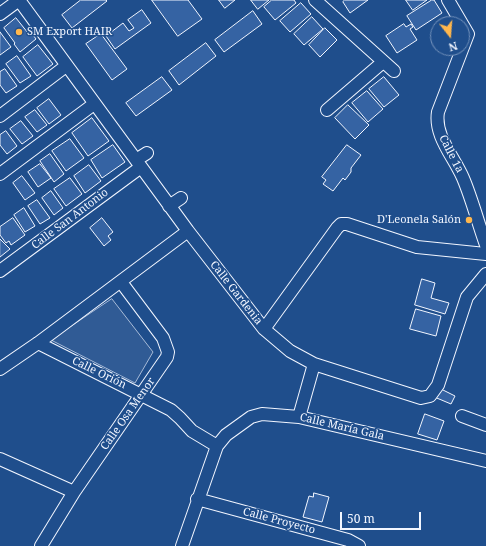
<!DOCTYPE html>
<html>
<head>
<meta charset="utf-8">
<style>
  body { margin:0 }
  #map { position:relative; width:486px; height:546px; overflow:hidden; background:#1f4e8c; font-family:"Noto Serif",serif }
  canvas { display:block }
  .north { position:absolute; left:430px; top:16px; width:40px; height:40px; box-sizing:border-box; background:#1f4e8c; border:1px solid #7391ba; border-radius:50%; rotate:163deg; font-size:11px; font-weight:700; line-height:16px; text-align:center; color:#f2f6ff }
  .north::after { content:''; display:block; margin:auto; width:14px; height:18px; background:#ffb74d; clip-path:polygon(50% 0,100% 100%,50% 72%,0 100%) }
  .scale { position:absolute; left:340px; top:512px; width:81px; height:18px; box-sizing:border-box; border:2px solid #f2f6ff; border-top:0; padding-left:5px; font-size:12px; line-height:14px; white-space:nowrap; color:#f2f6ff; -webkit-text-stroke:3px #1f4e8c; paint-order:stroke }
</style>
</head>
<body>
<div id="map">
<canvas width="486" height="546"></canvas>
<div class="north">N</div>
<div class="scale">50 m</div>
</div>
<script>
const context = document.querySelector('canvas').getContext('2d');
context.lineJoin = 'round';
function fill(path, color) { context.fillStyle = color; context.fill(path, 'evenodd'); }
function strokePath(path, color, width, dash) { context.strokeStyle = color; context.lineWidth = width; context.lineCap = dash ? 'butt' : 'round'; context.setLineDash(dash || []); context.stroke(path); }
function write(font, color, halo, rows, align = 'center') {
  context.font = font + ' "Noto Serif",serif'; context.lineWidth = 3; context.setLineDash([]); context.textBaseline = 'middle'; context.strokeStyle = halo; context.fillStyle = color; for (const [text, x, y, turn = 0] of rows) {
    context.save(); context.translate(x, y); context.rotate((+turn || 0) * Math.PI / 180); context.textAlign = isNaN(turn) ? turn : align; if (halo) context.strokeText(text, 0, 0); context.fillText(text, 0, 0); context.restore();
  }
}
const built = new Path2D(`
  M112 299 153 352 135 383 51 340Z`);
fill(built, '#305b95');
strokePath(built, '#a8bbd7', 1);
const building = new Path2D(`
  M81 0H106L107 1 72 28 62 15Z
  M152 0H188L202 19 178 36Z
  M219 0H235L225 8Z
  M251 0H269L258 9Z
  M272 0H294L296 3 275 20 264 7Z
  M345 0H368L350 13 343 2Z
  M406 0H427L413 10Z
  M432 0H434L442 13 416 30 407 16Z
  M301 3 311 14 290 32 280 21Z
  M142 10 151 23 115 49 106 36 123 23 129 31 134 28 128 20Z
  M253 11 262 24 224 52 215 40Z
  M312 17 323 29 304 45 294 34Z
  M16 18 28 33 30 31 36 39 20 52 14 44 15 43 4 28Z
  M404 24 406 27 411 24 413 27 410 29 417 40 397 53 386 36Z
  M325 28 337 40 320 57 309 45Z
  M0 32 11 47 0 55Z
  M101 34 127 69 112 80 86 44Z
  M206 43 216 56 179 85 169 71Z
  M38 45 53 64 37 76 23 57Z
  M17 56 31 76 20 83 6 64Z
  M5 69 17 86 6 93 0 85V72Z
  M162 77 172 90 136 116 126 103Z
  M384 77 399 95 384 107 369 89Z
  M367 91 383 109 368 122 352 103Z
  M49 99 61 115 49 124 37 108Z
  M348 105 369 125 355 139 335 118Z
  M35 110 47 125 37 132 25 117Z
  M92 118 109 141 88 156 72 133Z
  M21 121 33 136 22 144 10 129Z
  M6 131 17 146 7 154 0 145V135Z
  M70 139 84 158 66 171 52 151Z
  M113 145 125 162 102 178 91 160Z
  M347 145 361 155 351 168V172L345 180 343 178 333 191 323 184 326 180 322 177Z
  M50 154 64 174 54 182 40 161Z
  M40 164 51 178 38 187 28 172Z
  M89 165 101 181 85 193 74 176Z
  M22 176 35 193 25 200 13 183Z
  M70 178 82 194 66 206 54 189Z
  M51 191 63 208 54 215 42 198Z
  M37 200 50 218 40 224 28 206Z
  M24 208 35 226 25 232 14 215Z
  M13 218 25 235 11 245 9 241 6 243 0 235V227Z
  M102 218 113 232 108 236 111 240 104 246 90 228Z
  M0 239 10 249 0 257Z
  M422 279 435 283 431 298 449 303 445 314 415 305Z
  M416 309 441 316 436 336 410 329Z
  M437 387 455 396 451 404 432 396Z
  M425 414 444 421 437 440 418 434Z
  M314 493 329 497 322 522 303 517 309 496 313 497Z`);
fill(building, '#3563a3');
strokePath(building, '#f2f6ff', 1);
const minor = new Path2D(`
  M19 0 188 231 264 329 290 351 314 364 421 398 430 396 438 385 467 297 486 274
  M315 0 394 71
  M448 0 468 34 438 112C434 136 454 157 463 178 472 199 478 223 486 245
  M0 14 19 0
  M327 110 383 62
  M0 116 66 66
  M136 160 147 153
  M0 174 94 104
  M169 206 181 198
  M0 271 141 167
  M264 329 337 228 341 224H347L417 247 486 254
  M38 343 171 410 180 418 192 431 217 446
  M0 369 38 343 188 231
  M462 416 486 425
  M299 417 314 364
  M0 459 74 492
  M197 499 348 540 359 546
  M41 546 74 492 167 357 168 352 163 338 121 282
  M182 546 217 446 226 435 251 417 262 414 299 417 486 461`);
strokePath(minor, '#f2f6ff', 14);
strokePath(minor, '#1f4e8c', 12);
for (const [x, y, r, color] of [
  [19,32,4,"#ffb74d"],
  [469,220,4,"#ffb74d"]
]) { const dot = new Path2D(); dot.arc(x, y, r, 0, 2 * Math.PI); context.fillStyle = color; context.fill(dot); strokePath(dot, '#1f4e8c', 1.5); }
write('11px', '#f2f6ff', '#1f4e8c', [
  ["SM Export HAIR",27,32],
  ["D'Leonela Salón",461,220,"right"]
], 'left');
write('11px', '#f2f6ff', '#1f4e8c', [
  ["Calle 1a",451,154,63],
  ["Calle San Antonio",70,219,-37],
  ["Calle Gardenia",236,293,52],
  ["Calle Orión",99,373,26],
  ["Calle Osa Menor",128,414,-55],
  ["Calle María Gala",342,427,13],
  ["Calle Proyecto",279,521,15]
]);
</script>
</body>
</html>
